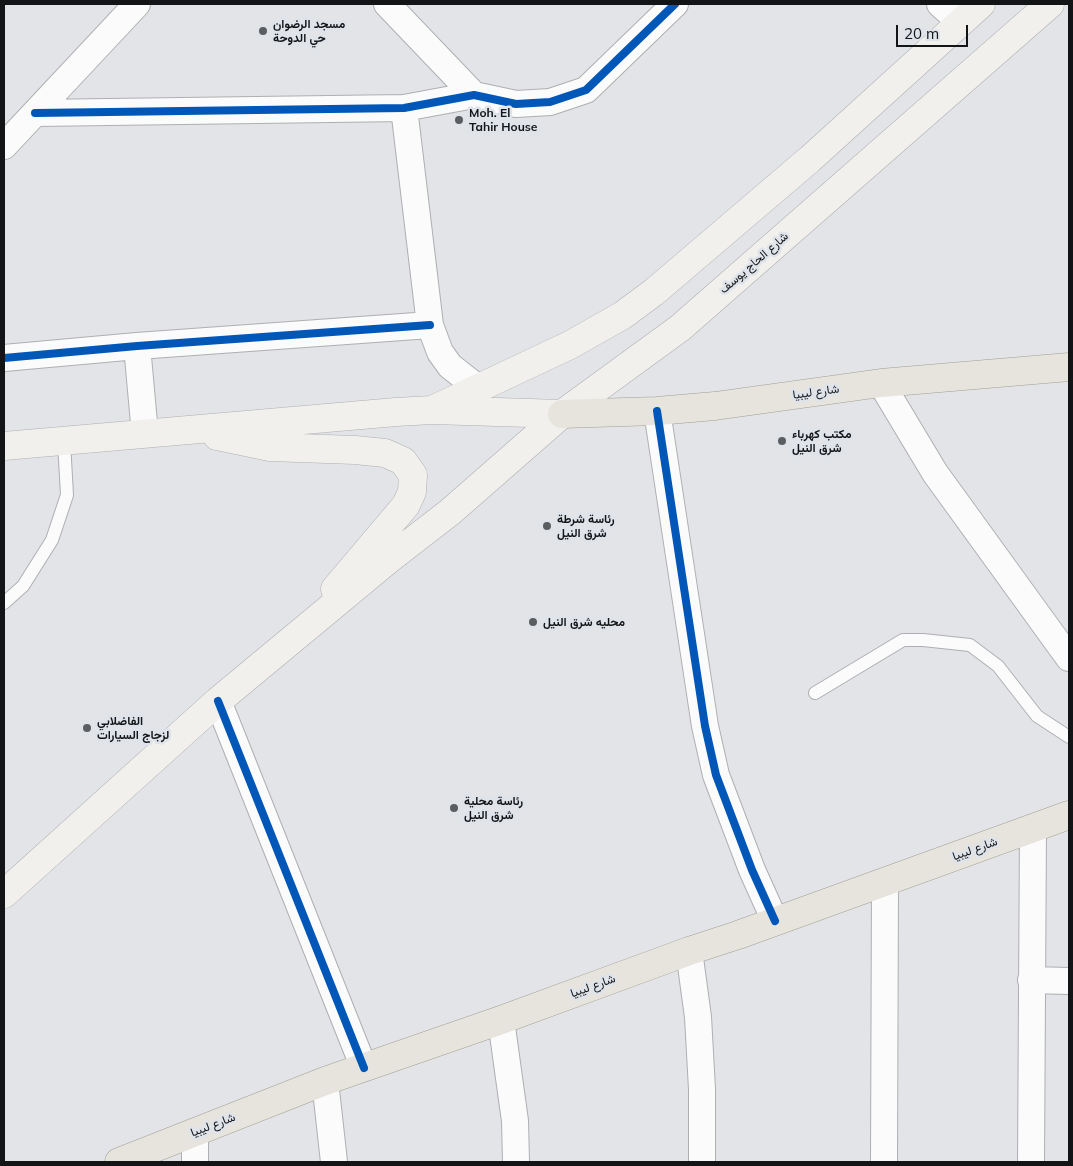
<!DOCTYPE html>
<html>
<head>
<meta charset="utf-8">
<style>
  body { margin:0 }
  #map { position:relative; width:1073px; height:1166px; overflow:hidden; background:#e2e4e7; font-family:Mulish,sans-serif }
  canvas { display:block }
  .frame { position:absolute; inset:0; border:5px solid #131416; pointer-events:none }
  .scale { position:absolute; left:896px; top:25px; width:72px; height:22px; box-sizing:border-box; border:2px solid #131416; border-top:0; padding-left:6px; font-size:15px; line-height:18px; white-space:nowrap; color:#131416; -webkit-text-stroke:4px #dfe3ea; paint-order:stroke }
</style>
</head>
<body>
<div id="map">
<canvas width="1073" height="1166"></canvas>
<div class="frame"></div>
<div class="scale">20 m</div>
</div>
<script>
const context = document.querySelector('canvas').getContext('2d');
context.lineJoin = 'round';
function strokePath(path, color, width, dash) { context.strokeStyle = color; context.lineWidth = width; context.lineCap = dash ? 'butt' : 'round'; context.setLineDash(dash || []); context.stroke(path); }
function write(font, color, halo, rows, align = 'center') {
  context.font = font + ' Mulish,Vazirmatn,sans-serif'; context.lineWidth = 5; context.setLineDash([]); context.textBaseline = 'middle'; context.strokeStyle = halo; context.fillStyle = color; for (const [text, x, y, turn = 0] of rows) {
    context.save(); context.translate(x, y); context.rotate((+turn || 0) * Math.PI / 180); context.textAlign = isNaN(turn) ? turn : align; if (halo) context.strokeText(text, 0, 0); context.fillText(text, 0, 0); context.restore();
  }
}
const lane = new Path2D(`
  M4 603 23 586 52 540 67 495 64 442
  M815 693 903 640H923L970 645 998 666 1037 716 1069 737`);
const street = new Path2D(`
  M387 4 474 95
  M940 4 960 22
  M404 108 430 325 440 352 450 366 478 388
  M35 113 404 108 474 95 516 104 550 102 586 90 675 4
  M4 146 137 4
  M137 346 145 434
  M4 358 137 346 430 325
  M881 383 935 473 1069 658
  M657 411 705 726 716 775 752 870 775 921
  M218 701 364 1068
  M689 951 698 1017 702 1089V1162
  M1031 980 1069 981
  M501 1020 515 1121 516 1162
  M325 1081 334 1162
  M195 1162V1132
  M884 1162 885 882
  M1031 1162 1033 828`);
const secondary = new Path2D(`
  M432 410 570 345 623 315 654 292 810 159 981 4
  M217 436 270 447 355 450 385 453 403 461 413 475 412 492 406 505 335 589
  M4 446 396 412 432 410 562 414
  M4 894 218 701 388 560 450 512 562 414 680 328 1050 4`);
const primary = new Path2D(`
  M562 414 657 411 715 406 881 383 1069 367
  M119 1162 325 1081 501 1020 689 951 738 935 1069 815`);
strokePath(lane, '#aeafb2', 14);
strokePath(street, '#aeafb2', 28);
strokePath(secondary, '#aeafb2', 29);
strokePath(primary, '#a29f94', 29);
strokePath(lane, '#fbfbfb', 12);
strokePath(street, '#fbfbfb', 26);
strokePath(secondary, '#f1f0ed', 28);
strokePath(primary, '#e7e4de', 28);
strokePath(new Path2D(`
  M35 113 404 108 474 95 516 104 550 102 586 90 675 4
  M4 358 137 346 430 325
  M657 411 705 726 716 775 752 870 775 921
  M218 701 364 1068`), '#0057b8', 8);
for (const [x, y, r, color] of [
  [263,31,5,"#5b5d5f"],
  [459,120,5,"#5b5d5f"],
  [782,441,5,"#5b5d5f"],
  [547,526,5,"#5b5d5f"],
  [533,622,5,"#5b5d5f"],
  [87,728,5,"#5b5d5f"],
  [454,808,5,"#5b5d5f"]
]) { const dot = new Path2D(); dot.arc(x, y, r, 0, 2 * Math.PI); context.fillStyle = color; context.fill(dot); strokePath(dot, '#dfe3ea', 2); }
write('bold 12px', '#131416', '#dfe3ea', [
  ["مسجد الرضوان",273,24],
  ["حي الدوحة",273,38],
  ["Moh. El",469,113],
  ["Tahir House",469,127],
  ["مكتب كهرباء",792,434],
  ["شرق النيل",792,448],
  ["رئاسة شرطة",557,519],
  ["شرق النيل",557,533],
  ["محليه شرق النيل",543,622],
  ["الفاضلابي",97,721],
  ["لزجاج السيارات",97,735],
  ["رئاسة محلية",464,801],
  ["شرق النيل",464,815]
], 'left');
write('12px', '#131416', '#dfe3ea', [
  ["شارع الحاج يوسف",754,263,-41],
  ["شارع ليبيا",816,392,-8],
  ["شارع ليبيا",975,849,-20],
  ["شارع ليبيا",593,986,-20],
  ["شارع ليبيا",213,1125,-21]
]);
</script>
</body>
</html>
